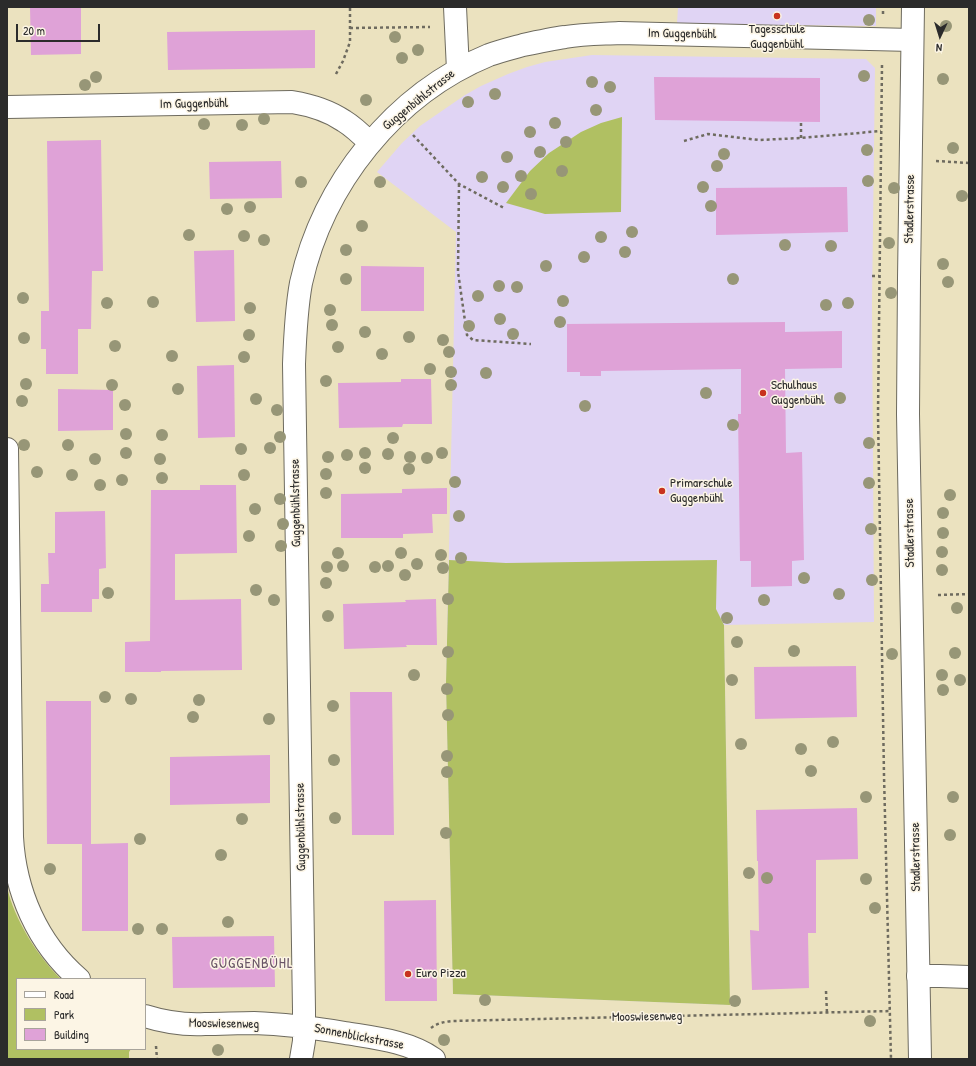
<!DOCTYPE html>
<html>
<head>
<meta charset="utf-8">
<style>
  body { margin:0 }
  #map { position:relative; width:976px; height:1066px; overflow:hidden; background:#ebe2bf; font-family:"Patrick Hand",sans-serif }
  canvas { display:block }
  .frame { position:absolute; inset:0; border:8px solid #2b2b2b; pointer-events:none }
  .legend { position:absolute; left:16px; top:978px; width:130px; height:72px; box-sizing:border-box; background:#fcf5e5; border:1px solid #a8a49b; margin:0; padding:5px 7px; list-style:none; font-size:12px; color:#2b2b2b }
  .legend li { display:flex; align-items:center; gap:8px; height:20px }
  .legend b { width:20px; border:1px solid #a8a49b }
  .north { position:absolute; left:920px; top:16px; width:40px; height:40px; -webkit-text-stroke:3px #fcf5e5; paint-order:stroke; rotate:184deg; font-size:11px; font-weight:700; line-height:16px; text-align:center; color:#2b2b2b }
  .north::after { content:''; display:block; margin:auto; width:14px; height:18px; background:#2b2b2b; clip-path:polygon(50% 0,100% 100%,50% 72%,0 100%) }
  .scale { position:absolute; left:16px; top:24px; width:84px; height:18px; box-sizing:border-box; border:2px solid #2b2b2b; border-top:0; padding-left:5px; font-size:12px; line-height:14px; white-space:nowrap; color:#2b2b2b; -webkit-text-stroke:3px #fcf5e5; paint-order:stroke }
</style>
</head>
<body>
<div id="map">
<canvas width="976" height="1066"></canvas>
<div class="frame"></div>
<ul class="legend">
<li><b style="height:5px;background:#fff"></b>Road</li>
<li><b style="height:11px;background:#b0c062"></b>Park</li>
<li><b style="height:11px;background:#dfa2d7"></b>Building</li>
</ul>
<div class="north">N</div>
<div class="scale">20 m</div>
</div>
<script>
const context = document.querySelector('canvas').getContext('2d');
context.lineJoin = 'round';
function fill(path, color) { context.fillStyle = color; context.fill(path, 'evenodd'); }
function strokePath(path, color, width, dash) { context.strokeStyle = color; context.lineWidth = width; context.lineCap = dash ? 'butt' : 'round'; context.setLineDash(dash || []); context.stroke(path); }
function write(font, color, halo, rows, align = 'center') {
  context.font = font + ' "Patrick Hand",sans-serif'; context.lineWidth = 3; context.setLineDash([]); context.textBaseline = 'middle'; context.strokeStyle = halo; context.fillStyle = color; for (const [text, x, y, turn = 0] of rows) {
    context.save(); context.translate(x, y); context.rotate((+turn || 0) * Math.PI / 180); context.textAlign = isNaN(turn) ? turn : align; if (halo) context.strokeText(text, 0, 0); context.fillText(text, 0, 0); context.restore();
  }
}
fill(new Path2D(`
  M678 7H876V26L677 24Z
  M592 55 866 59 875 68 872 304 874 622 724 625 730 1005 453 994 446 683 456 232 377 172 402 143 420 126 465 95 481 86 508 74 527 67 545 62Z`), '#e0d4f4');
fill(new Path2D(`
  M622 117 621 212 545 214 506 203 530 171 549 153 581 132 601 123Z
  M449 560 506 563 717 560 716 609 724 625 730 1005 453 994 446 683Z
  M7 887C14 919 38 957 61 979H17V1049H131L129 1052V1059H7Z`), '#b0c062');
fill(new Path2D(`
  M30 7H81V54L31 55Z
  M315 30V68L168 70 167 32Z
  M654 77 820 78V122L655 120Z
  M101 140 103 271H92L91 329H78V374H46V349H41V311H49L47 141Z
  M281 161 282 198 210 199 209 162Z
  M847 187 848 232 716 235V188Z
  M234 250 235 321 196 322 194 251Z
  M361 266 424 267V311H361Z
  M785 322V332L842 331V368L785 369 786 453 802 452 804 560 792 561V586L751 587V561H740L738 414H741V369L601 371V376H580V372H567V324Z
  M234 365 235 437 198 438 197 366Z
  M401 379H431L432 424H403L402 427 339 428 338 383 401 382Z
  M58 389 113 390V430L58 431Z
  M200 485H236L237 553 175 554V600L241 599 242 670 161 671V672H125V642L150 641 151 490H200Z
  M447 488V514H432L433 533 403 534V538H341V494L402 493V489Z
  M105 511 106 568 99 569V599H92V612H41V584H49L48 553H55V512Z
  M436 599 437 645H406L407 647 344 649 343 604 406 602 405 600Z
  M856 666 857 717 755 719 754 667Z
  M350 692H392L394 835H352Z
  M46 701H91V844L128 843V931H82V844H47Z
  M270 755V803L170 805V757Z
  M857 808 858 859 816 860V933H808L809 988 752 990 750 930 759 931 758 861H757L756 810Z
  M436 900 437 1001H385L384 901Z
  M274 936 275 987 173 988 172 937Z`), '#dfa2d7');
const minor = new Path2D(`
  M455 7 458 70
  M7 107 292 102C310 105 328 110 344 121 354 127 362 135 370 143
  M7 449 12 837C15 891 37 943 79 979
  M918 976H940L969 977
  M145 1016C164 1022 185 1025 205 1024 221 1024 238 1023 254 1023 284 1024 315 1028 345 1033 375 1038 408 1041 434 1059
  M301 1059 304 1041V1010L294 364C295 337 296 310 301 283 323 184 394 94 489 55 500 51 512 48 523 45 537 42 551 39 565 37 583 34 601 34 619 33L912 40`);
const secondary = new Path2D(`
  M913 7 909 278 908 414 920 1059`);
strokePath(minor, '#6e6b5f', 24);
strokePath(secondary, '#6e6b5f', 24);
strokePath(new Path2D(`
  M883 14V7
  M350 28 430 27
  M882 65 878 414 884 775 891 1059
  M336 74 343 61 350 42V7
  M413 135 459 184 504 208
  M801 138V122
  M684 141 708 134 759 140 801 138 881 131
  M936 161 969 163
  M459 184 458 272 467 335 473 340 531 344
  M872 276H879
  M938 595 969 594
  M826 991 827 1013
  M431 1028C437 1023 444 1022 452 1021L891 1011
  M156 1046 157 1059`), '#6e6b5f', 2.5, [3, 3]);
strokePath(minor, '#fff', 22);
strokePath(secondary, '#fff', 22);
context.fillStyle = '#979677';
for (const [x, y] of [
  [869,20],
  [946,26],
  [395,37],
  [418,50],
  [402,58],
  [864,76],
  [96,77],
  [943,79],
  [592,82],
  [85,85],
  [610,87],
  [495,94],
  [366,100],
  [468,102],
  [596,110],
  [264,119],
  [555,123],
  [204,124],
  [242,125],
  [530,132],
  [566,142],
  [953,148],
  [867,150],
  [540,152],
  [724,154],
  [507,157],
  [717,166],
  [562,171],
  [521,176],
  [482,177],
  [868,181],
  [301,182],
  [380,182],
  [503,187],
  [703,187],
  [894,188],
  [531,194],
  [962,196],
  [711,206],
  [250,207],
  [227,209],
  [362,226],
  [632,232],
  [189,235],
  [244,236],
  [601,237],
  [264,240],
  [889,243],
  [785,245],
  [831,246],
  [346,250],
  [625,252],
  [584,257],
  [943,264],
  [546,266],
  [346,279],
  [733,279],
  [948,282],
  [499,286],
  [517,287],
  [891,293],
  [478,296],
  [23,298],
  [563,301],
  [153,302],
  [107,303],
  [848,303],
  [826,305],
  [250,308],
  [330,310],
  [500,319],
  [560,322],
  [332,325],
  [469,326],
  [365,332],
  [513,334],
  [249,335],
  [409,337],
  [24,338],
  [443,340],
  [115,346],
  [338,347],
  [449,352],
  [382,354],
  [172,356],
  [244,357],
  [430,369],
  [451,372],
  [486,373],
  [326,381],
  [26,384],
  [112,385],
  [451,385],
  [178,389],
  [706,393],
  [840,398],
  [256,399],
  [22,401],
  [125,405],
  [585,406],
  [277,410],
  [733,425],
  [126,434],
  [162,435],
  [280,437],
  [393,438],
  [869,443],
  [24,445],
  [68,445],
  [270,448],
  [241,449],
  [126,453],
  [365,453],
  [442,453],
  [388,454],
  [347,455],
  [328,457],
  [410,457],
  [427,458],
  [95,459],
  [160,459],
  [365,468],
  [409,469],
  [37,472],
  [326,474],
  [72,475],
  [244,475],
  [162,478],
  [122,480],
  [455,482],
  [869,483],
  [100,485],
  [326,493],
  [950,495],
  [280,499],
  [255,509],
  [943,513],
  [459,516],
  [283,524],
  [871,529],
  [943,533],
  [249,536],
  [281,546],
  [942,552],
  [338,553],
  [401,553],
  [441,555],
  [461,558],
  [417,564],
  [343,566],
  [388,566],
  [327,567],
  [375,567],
  [443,568],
  [942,570],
  [405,575],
  [804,578],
  [872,580],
  [326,583],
  [256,590],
  [108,593],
  [839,594],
  [448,599],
  [274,600],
  [764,600],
  [957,608],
  [328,616],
  [727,618],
  [737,642],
  [794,651],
  [448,652],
  [955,653],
  [892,654],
  [414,675],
  [942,675],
  [732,680],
  [960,680],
  [447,689],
  [943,690],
  [105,697],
  [131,699],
  [199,700],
  [333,706],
  [448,715],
  [193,717],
  [269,719],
  [833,742],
  [741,744],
  [801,749],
  [447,756],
  [334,760],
  [811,771],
  [447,772],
  [866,797],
  [953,797],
  [335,818],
  [242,819],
  [446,833],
  [950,835],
  [140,839],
  [221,855],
  [50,869],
  [749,873],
  [767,878],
  [866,879],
  [875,908],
  [228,922],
  [138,929],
  [162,929],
  [485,1000],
  [735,1001],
  [870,1021],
  [444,1040],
  [218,1050]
]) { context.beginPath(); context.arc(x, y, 6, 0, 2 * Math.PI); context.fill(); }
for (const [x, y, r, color] of [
  [777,16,4,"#c8321e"],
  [763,393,4,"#c8321e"],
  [662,491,4,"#c8321e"],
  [408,974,4,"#c8321e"]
]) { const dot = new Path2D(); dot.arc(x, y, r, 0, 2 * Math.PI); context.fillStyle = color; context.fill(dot); strokePath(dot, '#fcf5e5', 1.5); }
write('13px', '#2b2b2b', '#fcf5e5', [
  ["Tagesschule",777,30,"center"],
  ["Guggenbühl",777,45,"center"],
  ["Schulhaus",771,386],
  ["Guggenbühl",771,401],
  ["Primarschule",670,484],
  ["Guggenbühl",670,499],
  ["Euro Pizza",416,974]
], 'left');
write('13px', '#2b2b2b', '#fcf5e5', [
  ["Im Guggenbühl",682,34,1],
  ["Guggenbühlstrasse",419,100,-39],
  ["Im Guggenbühl",194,104,-1],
  ["Stadlerstrasse",910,209,-89],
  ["Guggenbühlstrasse",296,503,-91],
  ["Stadlerstrasse",910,533,-91],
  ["Guggenbühlstrasse",301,827,-91],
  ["Stadlerstrasse",916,857,-91],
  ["Mooswiesenweg",647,1017,-1],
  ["Mooswiesenweg",224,1024,1],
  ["Sonnenblickstrasse",359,1037,11]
]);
context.letterSpacing = '1px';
write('15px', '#6a5567', '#fcf5e5', [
  ["GUGGENBÜHL",252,964]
]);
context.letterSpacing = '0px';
</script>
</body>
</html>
